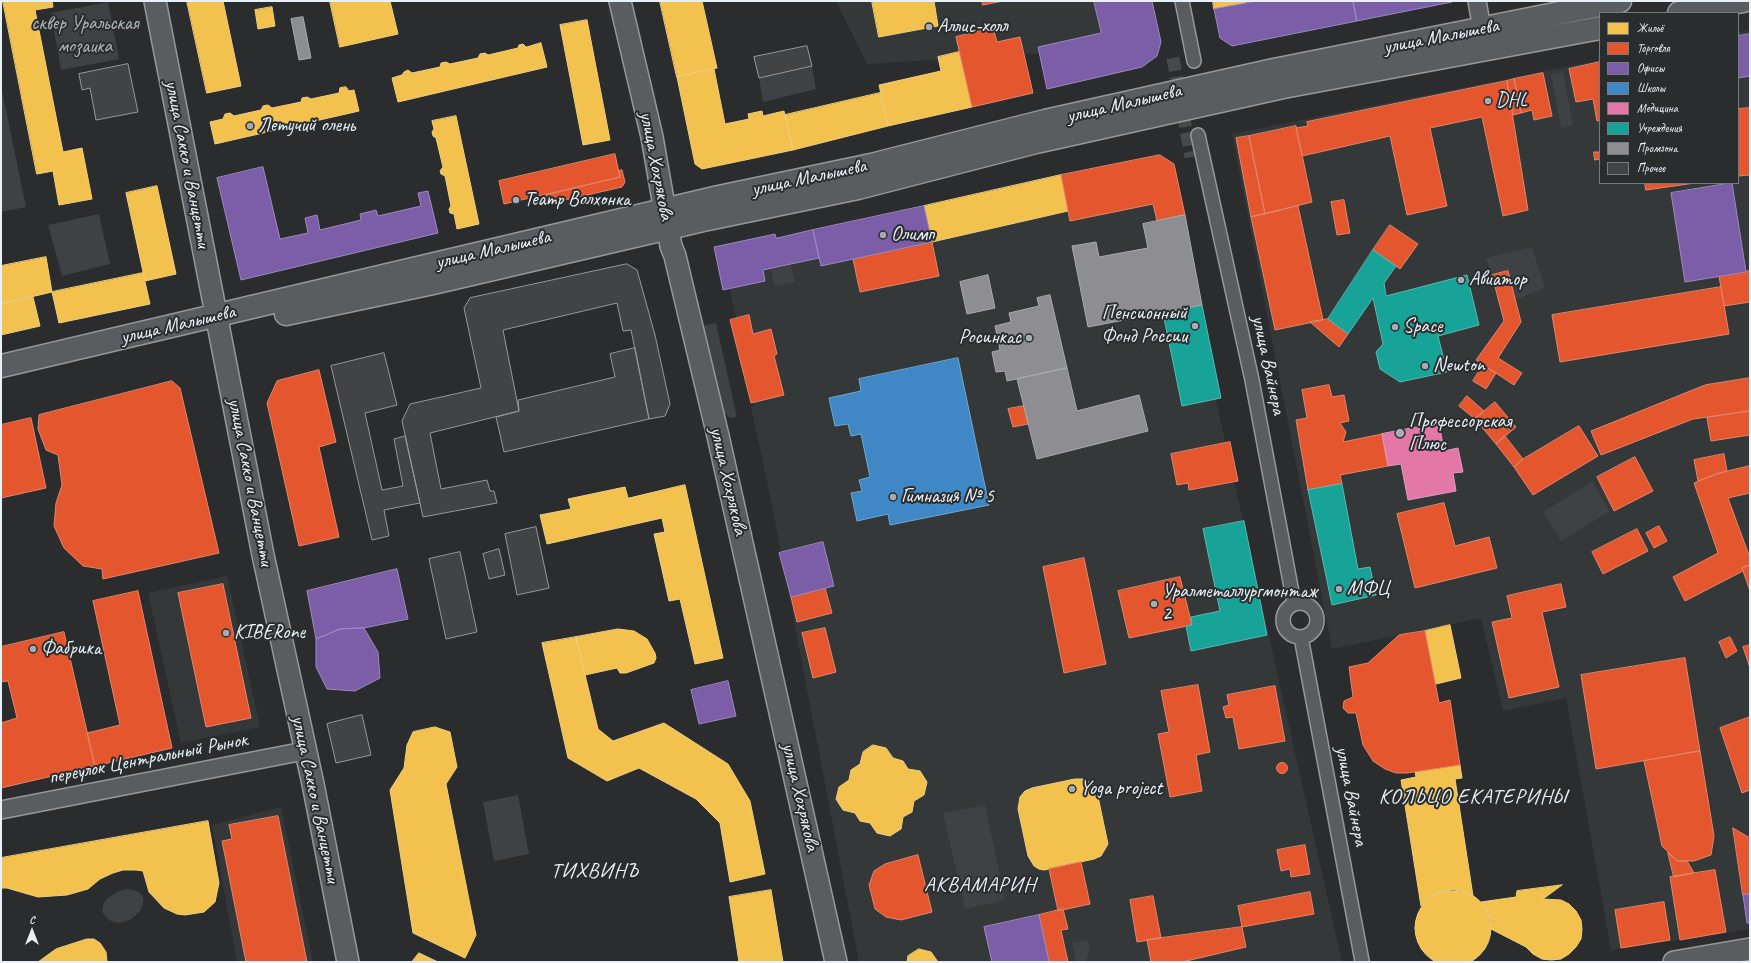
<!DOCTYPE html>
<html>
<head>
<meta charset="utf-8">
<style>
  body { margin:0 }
  #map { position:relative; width:1751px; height:963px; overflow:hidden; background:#2b2c2d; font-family:Caveat,sans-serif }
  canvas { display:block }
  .frame { position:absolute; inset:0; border:2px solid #e8f1f8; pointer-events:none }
  .legend { position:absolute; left:1599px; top:12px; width:140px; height:172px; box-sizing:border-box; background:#2a2d2e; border:1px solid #767b7f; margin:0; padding:5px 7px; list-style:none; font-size:12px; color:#e8f1f8 }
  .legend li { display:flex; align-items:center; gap:8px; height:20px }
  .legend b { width:20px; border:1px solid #767b7f }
  .north { position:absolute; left:12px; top:911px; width:40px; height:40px; -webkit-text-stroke:3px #2a2d2e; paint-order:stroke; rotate:0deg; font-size:11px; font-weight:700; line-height:16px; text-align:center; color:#e8f1f8 }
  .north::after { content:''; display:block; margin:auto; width:14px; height:18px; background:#e8f1f8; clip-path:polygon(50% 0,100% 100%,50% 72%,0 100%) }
</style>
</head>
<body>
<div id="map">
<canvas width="1751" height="963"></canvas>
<div class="frame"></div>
<ul class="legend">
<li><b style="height:11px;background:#f2c14e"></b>Жильё</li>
<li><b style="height:11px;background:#e4572e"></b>Торговля</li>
<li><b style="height:11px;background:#7b5ea7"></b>Офисы</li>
<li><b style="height:11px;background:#3f88c5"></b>Школы</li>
<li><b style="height:11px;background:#e377a8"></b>Медицина</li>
<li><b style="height:11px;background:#17a398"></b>Учреждения</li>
<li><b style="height:11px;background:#8d8d92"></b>Промзона</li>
<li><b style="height:11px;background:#424344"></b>Прочее</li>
</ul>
<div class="north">С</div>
</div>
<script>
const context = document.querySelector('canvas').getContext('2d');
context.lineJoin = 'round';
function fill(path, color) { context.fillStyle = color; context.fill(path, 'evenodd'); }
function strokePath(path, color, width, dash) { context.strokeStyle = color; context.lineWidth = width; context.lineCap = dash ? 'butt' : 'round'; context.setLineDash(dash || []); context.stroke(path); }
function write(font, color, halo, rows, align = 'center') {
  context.font = font + ' Caveat,sans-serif'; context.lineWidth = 4; context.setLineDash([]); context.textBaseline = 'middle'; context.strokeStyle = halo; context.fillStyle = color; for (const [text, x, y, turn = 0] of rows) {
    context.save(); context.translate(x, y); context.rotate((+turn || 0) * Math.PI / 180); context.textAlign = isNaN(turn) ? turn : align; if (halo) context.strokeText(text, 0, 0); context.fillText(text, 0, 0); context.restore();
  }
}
fill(new Path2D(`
  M836 1H1140L1147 47 867 64Z
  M1750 30V929L1611 950 1566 698 1503 711 1481 618 1332 649 1232 134 1600 60V183H1738V32Z
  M1160 155 1174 164 1202 305 1195 307 1342 962H859L770 495 751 407 754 406 755 400 723 260 1064 189 1061 175Z
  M227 576 260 727 181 743 148 593Z
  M281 807 313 962H237L212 825Z`), '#353839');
fill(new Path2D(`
  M108 2 119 59 61 70 51 13Z
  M812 66 816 89 763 102 759 78Z
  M1563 72 1573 125 1561 128 1551 75Z
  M1 86 26 207 1 212Z
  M99 214 110 264 62 276 48 225Z
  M1532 247 1545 288 1518 299 1501 300 1486 258Z
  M791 265 795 282 775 286 771 270Z
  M716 323 737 417 731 418 722 412 701 326Z
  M1592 482 1610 511 1561 541 1543 512Z
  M518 795 529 854 494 861 483 802Z
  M985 805 1005 900 965 909 943 813Z
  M126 889C169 891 122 944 103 913 100 900 115 892 126 889Z
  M1086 940 1089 942 1090 947 1086 962H1076L1072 943Z`), '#3f4244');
const homes = new Path2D(`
  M3 1H52L53 7 35 10 63 152 82 148 92 199 59 205 53 171 37 174Z
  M187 1H223L241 86 207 93Z
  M330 1H390L398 34 340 47Z
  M660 1H702L717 68 677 77Z
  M872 1H934L938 26 879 37Z
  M1213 1H1246V3L1214 9Z
  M272 7 275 26 258 29 255 10Z
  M587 20 610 140 583 145 560 25Z
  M541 43 547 67 398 102 392 78 402 75 404 72 408 70 412 73 440 67 441 63 446 62 450 64 478 58 480 54 485 53 488 55 518 48 519 45 523 44 526 47Z
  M959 52 972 107 888 126 879 85 941 71 938 57Z
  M714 69 725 124 749 119 748 114 762 111 763 116 784 111 793 150 702 169 695 164 677 77Z
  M346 87 349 91 354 90 359 111 215 144 210 122 223 119 225 114 230 113 234 116 261 110 263 106 268 105 272 108 301 102 302 98 307 97 311 99 339 93 340 88Z
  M880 93 888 126 793 150 785 115Z
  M456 116 479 224 457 229 454 214 450 213 449 209 451 206 445 176 441 174 440 171 443 167 436 138 433 136 432 132 434 129 432 121Z
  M1061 175 1068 211 932 242 924 206Z
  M157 186 176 274 145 281 126 193Z
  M46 257 52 292 1 304V266Z
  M143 273 150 304 59 323 52 292Z
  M33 297 40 326 1 335V304Z
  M685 485 723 658 695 664 680 599 669 601 654 534 665 532 662 518 547 544 540 515 571 509 568 499 625 487 628 498Z
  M1450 625 1461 678 1436 684 1425 631Z
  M618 629 634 631 647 639 655 653 656 658 654 663 626 673H620L617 668 585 675 576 637Z
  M576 637 598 729 613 741 664 723 728 764 750 801 765 874 730 882 720 823 696 799 639 768 607 781 568 758 542 643Z
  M435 727 450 732 457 767 446 784 476 935 465 958 413 933 390 790 404 768 407 745 413 732Z
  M873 745 886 748 893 758 903 761 908 769 920 771 927 782 924 795 914 801 912 812 903 817 901 829 890 836 877 833 870 823 860 821 855 813 843 810 836 799 839 787 849 780 851 770 860 764 863 752Z
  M1460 765 1462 778 1455 779 1473 896 1465 892 1446 891 1436 894 1421 906 1401 780 1416 777 1415 772Z
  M1075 779H1083L1094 785 1097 792 1108 844 1101 856 1094 859 1044 870 1039 869 1034 866 1028 856 1018 809 1020 797 1025 791 1032 788Z
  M208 821 219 883 215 902 204 912 185 915 177 914 164 908 149 892 143 871 136 870H123L113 873 100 879 88 889 67 895 38 897 7 888H1V858Z
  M1562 885 1543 899 1561 900 1569 904 1576 911 1581 920 1582 929 1581 939 1576 947 1569 954 1561 959 1551 960 1542 959 1533 954 1526 947 1491 929 1487 910 1481 902 1516 897 1517 891Z
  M771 890 783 962H739L729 897Z
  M1415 928a38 38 0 1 1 76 0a38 38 0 1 1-76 0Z
  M87 939H94L100 943 106 952 107 962H38L56 949Z
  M919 949 931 952 938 962H907L908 956Z
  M419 953 438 962H412Z`);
fill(homes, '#f2c14e');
strokePath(homes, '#efcf81', 1);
const shops = new Path2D(`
  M982 1H1003L983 5Z
  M993 28 997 42 1020 37 1033 93 972 107 956 37Z
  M1600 62V120L1597 121 1593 99 1576 102 1569 69Z
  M1543 73 1552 116 1534 120 1532 110 1521 113 1514 79Z
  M1514 79 1521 113 1513 115 1507 81Z
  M1507 81 1528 210 1503 216 1482 117 1430 128 1447 206 1407 215 1390 136 1302 156 1296 128 1308 126 1307 122Z
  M1750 108V175L1738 176V109Z
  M1296 126 1312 202 1265 214 1249 136Z
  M1249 136 1265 214 1251 217 1236 138Z
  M1594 152H1600V159L1595 160Z
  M615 154 620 177 504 204 499 181Z
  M1160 155 1174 164 1185 215 1157 221 1153 204 1070 221 1061 175Z
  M622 170 625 182 622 187 548 204 546 195 620 177 619 171Z
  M1645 183H1695L1646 190Z
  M1344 200 1350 233 1337 235 1331 202Z
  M1298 206 1323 320 1275 330 1251 217Z
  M1390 225 1418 244 1400 269 1373 250Z
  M932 242 939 276 860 292 853 259Z
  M1508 271 1521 322 1498 358 1522 373 1514 385 1476 360 1504 321 1492 275Z
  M1750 271V302L1724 306 1719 276Z
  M1721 287 1729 334 1560 362 1552 315Z
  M749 315 753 334 771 329 777 354 774 356 784 395 751 403 730 320Z
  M1328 319 1348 334 1339 347 1310 322Z
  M1483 365 1496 373 1486 389 1473 381Z
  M319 370 336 442 319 447 339 537 299 546 267 403 277 381Z
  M1750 378V411L1693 419 1601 455 1591 431 1705 385Z
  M172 381 180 388 219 553 103 579 102 569 83 566 64 548 54 526 56 503 62 485 58 455 46 450 38 429 39 415Z
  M1329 385 1332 397 1344 395 1349 421 1340 423 1346 432 1343 442 1382 434 1388 466 1340 475 1342 484 1308 490 1296 420 1307 418 1302 390Z
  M1467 396 1484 411 1475 419 1459 406Z
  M1495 402 1516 427 1496 444 1475 419Z
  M1024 406 1028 424 1013 427 1008 409Z
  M1750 411V435L1711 441 1707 418Z
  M31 418 46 488 1 498V425Z
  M1579 426 1598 456 1533 495 1514 467 1523 459Z
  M1505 436 1523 459 1514 467 1496 444Z
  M1230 442 1238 481 1189 490 1188 483 1177 485 1171 454Z
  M1724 454 1727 471 1698 481 1694 460Z
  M1635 457 1653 491 1614 511 1597 477Z
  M1750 466V493L1728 498 1750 558V565L1742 568 1743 571 1685 601 1673 577 1718 553 1694 483 1715 474Z
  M1444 503 1455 546 1489 537 1497 568 1415 588 1397 514Z
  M1659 526 1667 541 1654 548 1646 533Z
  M1637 529 1648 551 1603 574 1592 552Z
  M1084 558 1106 664 1064 673 1043 567Z
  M1750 565V591L1742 568Z
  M1180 577 1192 625 1129 638 1118 591Z
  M223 584 251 718 206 727 178 593Z
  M1561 584 1566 607 1542 612 1559 687 1509 698 1492 622 1512 618 1507 596Z
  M825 588 832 613 797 622 791 597Z
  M138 591 172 748 95 766 87 733 120 725 93 601Z
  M825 628 836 672 813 678 802 633Z
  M1425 631 1439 703 1450 700 1460 765 1407 773H1396L1385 769 1373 761 1363 745 1356 713H1348L1343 708 1344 701 1353 697 1349 667 1368 663 1399 635Z
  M64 632 95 766 1 788V723L17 718 8 681 1 682V647Z
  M1730 637 1737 651 1726 658 1719 642Z
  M1750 645V668L1743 647Z
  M1685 658 1700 751 1596 769 1581 675Z
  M1198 685 1210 752 1196 755 1202 791 1170 797 1158 734 1169 732 1161 691Z
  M1275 686 1285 741 1239 749 1233 717 1226 718 1223 707 1229 705 1227 695Z
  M1750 717V790L1742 793 1720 728Z
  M1700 751 1714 836 1711 855 1694 861H1677L1662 846 1644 761Z
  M1276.5 768a5.5 5.5 0 1 1 11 0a5.5 5.5 0 1 1-11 0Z
  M278 816 307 962H246L222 841 232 839 229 825Z
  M1733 828 1750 838V894L1743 895Z
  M1305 845 1310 874 1291 877 1290 869 1281 871 1277 850Z
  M1668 853 1677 861H1687L1694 873 1674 877Z
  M918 855 932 912 901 920 886 917 875 909 869 885 874 871 885 864Z
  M1081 862 1090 904 1058 911 1049 869Z
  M1715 870 1726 932 1680 940 1670 877Z
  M1310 892 1314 914 1242 927 1238 906Z
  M1153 896 1161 938 1137 942 1130 900Z
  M1664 902 1670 940 1621 948 1615 910Z
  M1063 909 1068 929 1061 930 1068 962H1049L1039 915Z
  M1242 927 1246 947 1182 962H1151L1147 940Z`);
fill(shops, '#e4572e');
strokePath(shops, '#e5856b', 1);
const offices = new Path2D(`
  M1094 1H1152L1161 42 1157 56 1142 67 1047 89 1038 47 1101 33Z
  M1258 1H1353L1357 21 1232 46 1220 38 1214 9Z
  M1353 1H1452V2L1357 21Z
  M1750 34V76L1738 78V36Z
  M263 167 280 239 308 233 305 218 317 215 320 230 361 220 360 214 376 210 378 216 421 206 418 193 428 191 438 233 241 280 217 178Z
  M1732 183 1746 272 1685 282 1671 193Z
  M924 206 932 242 821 266 813 230Z
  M813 230 819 258 763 270 765 281 723 290 714 247 775 234 776 238Z
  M823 542 834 586 791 597 779 553Z
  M397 569 408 619 364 628 340 629 316 639 307 591Z
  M364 628 378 652 380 678 355 691 327 689 316 667V639L340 629Z
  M728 681 736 716 699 724 691 690Z
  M1750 894V923H1747L1743 895Z
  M1039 915 1049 962H992L984 927Z`);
fill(offices, '#7b5ea7');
strokePath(offices, '#9c8abf', 1);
const schools = new Path2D(`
  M958 358 989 505 890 525 888 514 857 521 851 493 862 491 859 480 870 477 861 434 851 436 848 424 835 426 829 398 861 391 859 379Z`);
fill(schools, '#3f88c5');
strokePath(schools, '#72a8d4', 1);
const health = new Path2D(`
  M1439 423 1444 451 1458 448 1463 472 1453 473 1456 491 1408 500 1401 464 1388 466 1382 434Z`);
fill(health, '#e377a8');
strokePath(health, '#e49cc0', 1);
const public = new Path2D(`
  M1373 250 1396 266 1384 283 1386 296 1467 275 1479 325 1438 336 1447 372 1400 382 1380 369 1376 352 1383 344 1373 298 1348 334 1328 319Z
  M1202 305 1221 398 1182 406 1163 313Z
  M1342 484 1358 569 1370 567 1376 595 1332 605 1308 490Z
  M1244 521 1267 635 1191 651 1186 626 1192 625 1191 617 1220 611 1203 529Z`);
fill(public, '#17a398');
strokePath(public, '#56bab5', 1);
const industry = new Path2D(`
  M303 17 311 58 299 60 291 19Z
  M1185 215 1202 305 1088 327 1072 246 1096 242 1099 257 1148 248 1143 224Z
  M988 275 995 308 967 314 960 282Z
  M1050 295 1067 368 1007 381 1005 371 996 372 992 352 1000 350 995 326 1011 322 1009 313 1039 306 1037 298Z
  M1067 368 1077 411 1139 395 1148 431 1037 459 1017 379Z`);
fill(industry, '#8d8d92');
strokePath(industry, '#a8abb1', 1);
const building = new Path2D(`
  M807 46 812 66 759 78 754 57Z
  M128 64 138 112 96 120 90 88 82 90 79 74Z
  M627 264 637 270 655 335 670 404 665 416 649 419 631 330 623 331 617 303 503 330 519 411 430 433 441 489 487 480 490 491H494L497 503 423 517 402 421 410 404 481 388 464 308 470 298Z
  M635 348 649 419 504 452 496 417 519 411 518 400 615 377 610 354Z
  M384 353 397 405 365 413 382 490 403 486 394 439 405 436 420 503 384 510 389 536 372 540 331 366Z
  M536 527 549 588 517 595 505 534Z
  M499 549 505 575 489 579 483 554Z
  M460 552 477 632 446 639 429 559Z
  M362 715 371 755 336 763 327 724Z`);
fill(building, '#424344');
strokePath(building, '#96989a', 1);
strokePath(new Path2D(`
  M1173 58 1191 157`), '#474a4b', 13, [13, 6]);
const pedestrian = new Path2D(`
  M1182 1 1194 61
  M1198 135 1252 380 1294 603
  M1283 620a17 17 0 1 1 34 0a17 17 0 1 1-34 0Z
  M1301 637 1362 961`);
const minor = new Path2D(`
  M1477 1 1484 40
  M1 810 304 751`);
const tertiary = new Path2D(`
  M155 1 263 555 313 784 348 962
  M620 1 652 137 671 246 675 256 718 436 836 962
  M1674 962 1750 949`);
const secondary = new Path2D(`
  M1679 13 1743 1
  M286 314 433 283 703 220 858 188 1036 142 1283 87 1600 28
  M1 366 719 197 871 165 1045 121 1274 70 1620 1`);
strokePath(pedestrian, '#96989a', 16);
strokePath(minor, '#96989a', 20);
strokePath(tertiary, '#96989a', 24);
strokePath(secondary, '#96989a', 25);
strokePath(pedestrian, '#5a5d60', 13);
strokePath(minor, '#5a5d60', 17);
strokePath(tertiary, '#5a5d60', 21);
strokePath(secondary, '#5a5d60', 22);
strokePath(new Path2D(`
  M1749 962H1750`), '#636566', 1);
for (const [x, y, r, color] of [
  [929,27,4,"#a6acb1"],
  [1488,101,4,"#a6acb1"],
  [250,126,4,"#a6acb1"],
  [516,200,4,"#a6acb1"],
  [883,235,4,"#a6acb1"],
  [1461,280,4,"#a6acb1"],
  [1195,326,4,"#a6acb1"],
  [1395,327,4,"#a6acb1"],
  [1029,338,4,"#a6acb1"],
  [1425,366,4,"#a6acb1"],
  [1400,433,5,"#a6acb1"],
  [893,497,4,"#a6acb1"],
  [1339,589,4,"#a6acb1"],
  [1154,604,4,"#a6acb1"],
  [226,633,4,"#a6acb1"],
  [33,649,4,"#a6acb1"],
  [1072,789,4,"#a6acb1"]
]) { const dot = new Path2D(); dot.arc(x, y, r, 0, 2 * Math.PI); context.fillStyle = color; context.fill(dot); strokePath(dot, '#2a2d2e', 1.5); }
write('20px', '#aeb5ba', '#2a2d2e', [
  ["сквер Уральская",85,24],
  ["мозаика",85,47]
]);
write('20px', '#e8f1f8', '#2a2d2e', [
  ["Аллис-холл",937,27],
  ["DHL",1496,101],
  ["Летучий олень",258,126],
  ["Театр Волхонка",524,200],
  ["Олимп",891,235],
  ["Авиатор",1469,280],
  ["Пенсионный",1187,314,"right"],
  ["Фонд России",1187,337,"right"],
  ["Space",1403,327],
  ["Росинкас",1021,338,"right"],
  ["Newton",1433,366],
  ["Профессорская",1409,422],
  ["Плюс",1409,445],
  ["Гимназия № 5",901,497],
  ["МФЦ",1347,589],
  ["Уралметаллургмонтаж",1162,592],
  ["2",1162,615],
  ["KIBERone",234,633],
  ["Фабрика",41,649],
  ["Yoga projeсt",1080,789]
], 'left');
write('20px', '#e8f1f8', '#2a2d2e', [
  ["улица Малышева",1441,37,-11],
  ["улица Малышева",1124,104,-13],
  ["улица Сакко и Ванцетти",187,164,79],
  ["улица Хохрякова",656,166,79],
  ["улица Малышева",809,178,-12],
  ["улица Малышева",493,250,-13],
  ["улица Малышева",178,325,-13],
  ["улица Вайнера",1268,365,78],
  ["улица Хохрякова",728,481,77],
  ["улица Сакко и Ванцетти",250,482,79],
  ["переулок Центральный Рынок",148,759,-11],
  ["улица Вайнера",1351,796,79],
  ["улица Хохрякова",800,797,77],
  ["улица Сакко и Ванцетти",315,799,78]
]);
context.letterSpacing = '1px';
write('21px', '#e8f1f8', '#2a2d2e', [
  ["КОЛЬЦО ЕКАТЕРИНЫ",1473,797],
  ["ТИХВИНЪ",595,871],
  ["АКВАМАРИН",980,885]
]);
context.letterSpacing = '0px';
</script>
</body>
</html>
